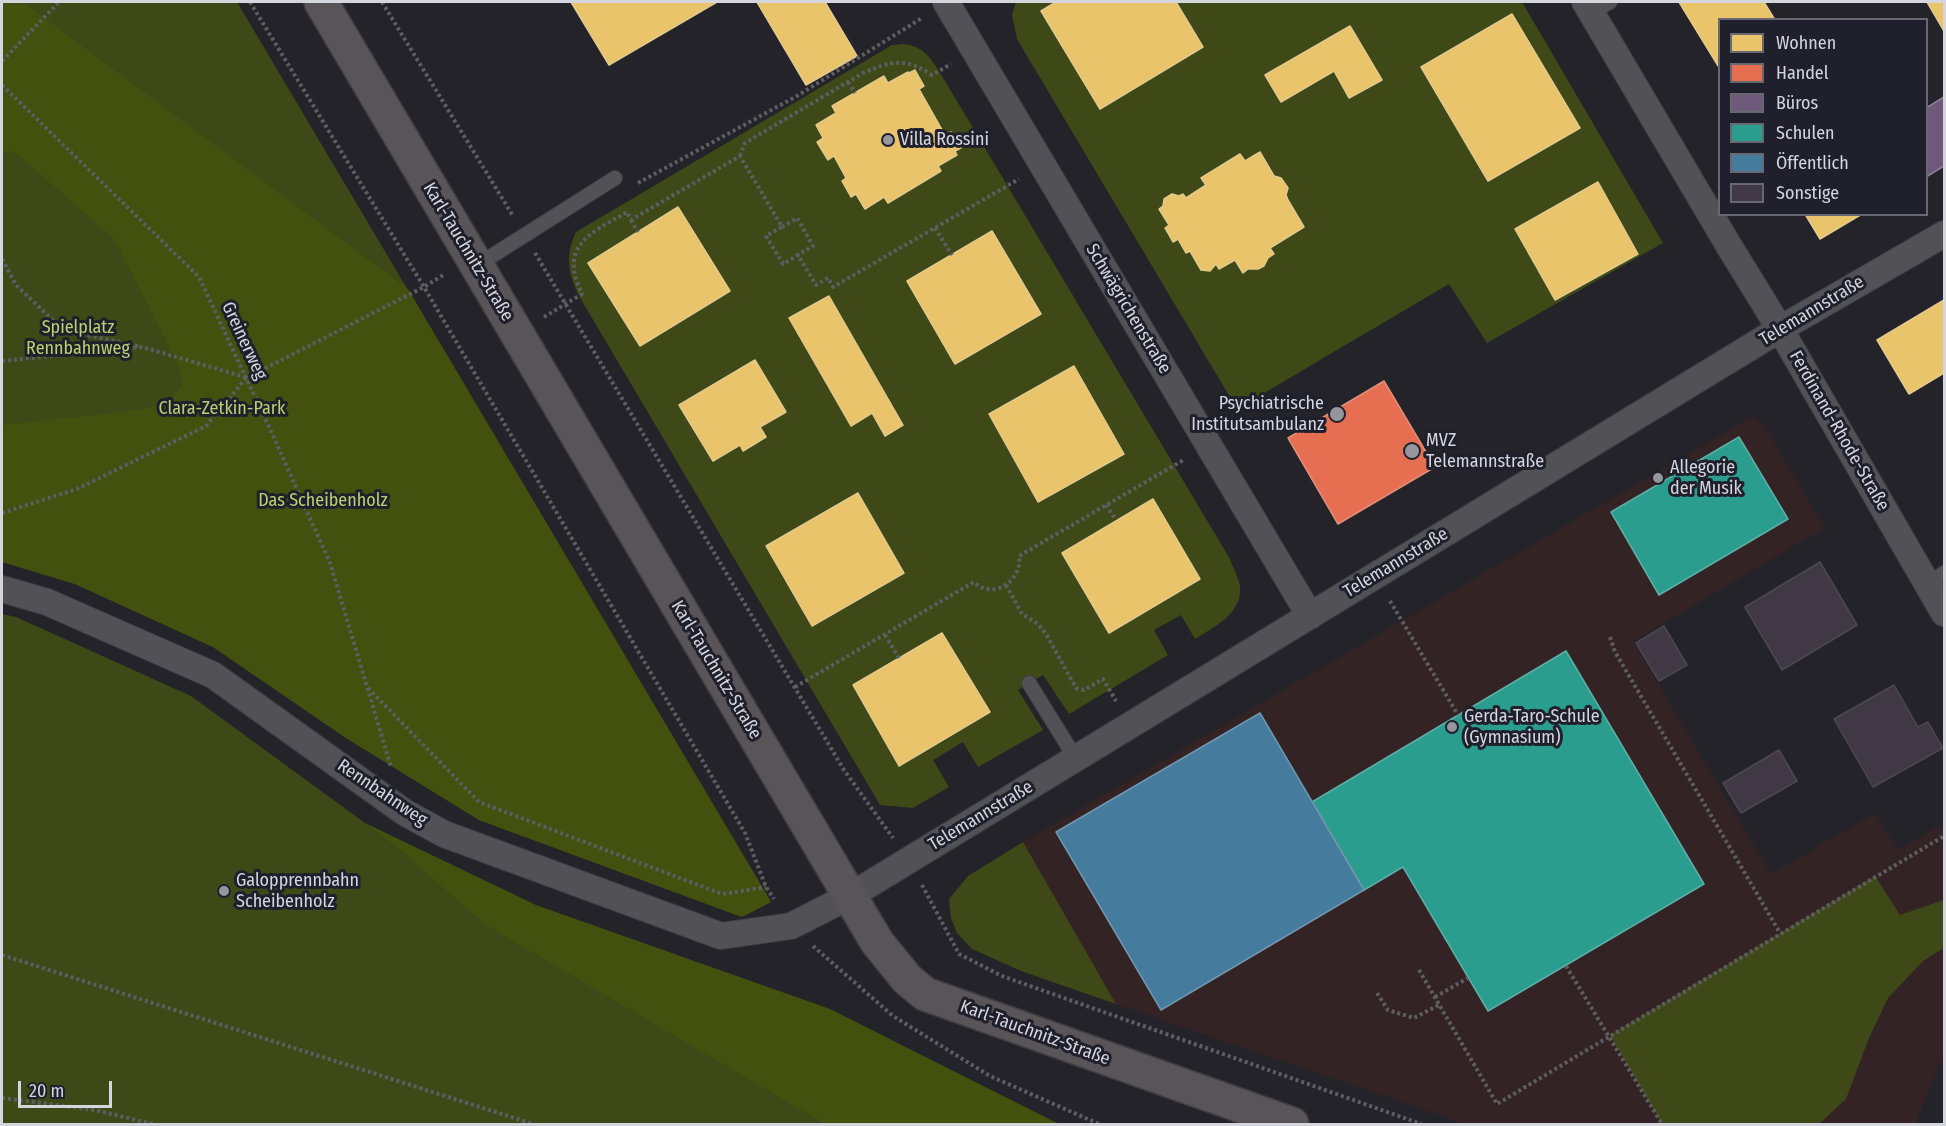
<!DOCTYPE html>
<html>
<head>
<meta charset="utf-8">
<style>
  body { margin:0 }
  #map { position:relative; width:1946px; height:1126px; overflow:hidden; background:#232329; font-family:"Fira Sans Condensed",sans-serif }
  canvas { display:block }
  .frame { position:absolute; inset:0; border:3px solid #d4d5dd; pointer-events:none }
  .legend { position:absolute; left:1718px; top:18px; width:210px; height:198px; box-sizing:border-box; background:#20202c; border:2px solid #686873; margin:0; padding:8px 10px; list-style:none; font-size:18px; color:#d4d5dd }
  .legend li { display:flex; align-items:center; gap:12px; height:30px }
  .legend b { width:30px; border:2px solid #686873 }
  .scale { position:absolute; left:18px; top:1081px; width:94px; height:27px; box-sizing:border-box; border:3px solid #d4d5dd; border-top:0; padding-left:8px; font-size:18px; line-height:21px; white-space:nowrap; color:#d4d5dd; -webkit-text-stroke:4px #20202c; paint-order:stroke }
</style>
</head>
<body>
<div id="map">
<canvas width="1946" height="1126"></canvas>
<div class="frame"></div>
<ul class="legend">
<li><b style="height:16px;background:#e9c46a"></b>Wohnen</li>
<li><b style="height:16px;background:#e76f51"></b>Handel</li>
<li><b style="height:16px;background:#6d597a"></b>Büros</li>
<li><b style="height:16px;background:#2a9d8f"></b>Schulen</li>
<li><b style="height:16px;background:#457b9d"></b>Öffentlich</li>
<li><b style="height:16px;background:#403844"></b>Sonstige</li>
</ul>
<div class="scale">20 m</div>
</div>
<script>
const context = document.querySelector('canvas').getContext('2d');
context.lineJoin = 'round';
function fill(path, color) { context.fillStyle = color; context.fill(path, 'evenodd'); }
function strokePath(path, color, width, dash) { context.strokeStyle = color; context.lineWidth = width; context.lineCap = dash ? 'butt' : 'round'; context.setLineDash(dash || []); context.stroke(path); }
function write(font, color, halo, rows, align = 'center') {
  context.font = font + ' "Fira Sans Condensed",sans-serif'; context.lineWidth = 6; context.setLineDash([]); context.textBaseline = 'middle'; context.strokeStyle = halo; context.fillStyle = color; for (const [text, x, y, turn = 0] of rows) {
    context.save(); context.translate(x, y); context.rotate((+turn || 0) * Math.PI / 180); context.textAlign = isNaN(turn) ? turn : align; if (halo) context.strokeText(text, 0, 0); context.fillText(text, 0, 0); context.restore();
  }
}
fill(new Path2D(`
  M1754 417 1763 423 1825 528 1633 641 1771 874 1875 813 1898 850 1944 823V1055L1915 1124H1466L1116 1004 1023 842 1748 419Z`), '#332324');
fill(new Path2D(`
  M2 2H237L771 902 742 917 479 820 346 738 213 647 75 584 2 562Z
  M1016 2H1522L1663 243 1487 343 1449 284 1237 409 1017 39 1012 15Z
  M903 44C923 46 929 56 939 71L1230 559C1233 568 1239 578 1240 587 1242 614 1214 627 1195 639L1181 615 1154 630 1168 655 1069 714 1043 675 1018 690 1043 730 978 767 963 742 933 760 949 787 913 808 880 805 579 296C568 273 565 255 576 232L892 45Z
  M2 614 16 617 191 696 365 823 408 857 830 1124H2Z
  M1023 842 1116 1004 1021 971 972 949 957 933 951 918 949 899 968 876Z
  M1875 876 1900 915 1944 900V948L1923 961 1888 998 1869 1038 1846 1099 1819 1124H1662L1610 1035Z`), '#3e4917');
fill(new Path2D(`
  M2 2H23L408 289 771 902 742 917 479 820 346 738 213 647 75 584 2 562V425L138 410 166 403 182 386 177 361 114 239 14 151 2 153Z
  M365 823 536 905 830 1009 1059 1124H825L486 925 408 857Z`), '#43500e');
const homes = new Path2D(`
  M571 2H717L609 65Z
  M757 2H825L857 56 806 85Z
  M1056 2H1176L1203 47 1100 109 1041 11Z
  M1679 2H1764L1775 20H1720V69Z
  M1927 2H1944V31Z
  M1512 14 1580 128 1488 181 1421 67Z
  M1350 26 1382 80 1349 98 1334 71 1281 102 1265 75Z
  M915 70 924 86 919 89 945 135 951 132 961 148 955 151 957 155 938 166 941 171 888 203 884 197 865 209 856 194 851 197 842 181 846 178 834 156 828 160 817 142 823 138 816 125 836 113 832 106 884 76 888 83 908 72 909 73Z
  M1260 152 1274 176 1281 178 1288 188 1286 195 1288 200 1304 227 1270 248 1274 254 1268 258 1264 266 1258 269H1248L1243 273 1235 260 1219 269 1216 264 1210 271 1201 270 1190 251 1186 253 1178 239 1173 242 1165 228 1169 225 1159 209 1163 206 1164 199 1172 194 1179 196 1183 194 1186 198 1206 185 1201 178 1240 154 1245 161Z
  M1598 182 1638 254 1555 300 1515 229Z
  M678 207 730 291 640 346 588 263Z
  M1805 214H1862L1820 239Z
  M992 231 1041 314 955 364 907 281Z
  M829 296 903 425 885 436 872 413 851 426 789 318Z
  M1944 300V373L1909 394 1877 340Z
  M755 360 786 412 760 427 766 437 743 451 740 445 713 461 679 405Z
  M1074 366 1124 454 1038 502 989 414Z
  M858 493 904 573 812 626 766 546Z
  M1153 499 1200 579 1109 633 1062 553Z
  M942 633 990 712 899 766 853 685Z`);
fill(homes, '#e9c46a');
strokePath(homes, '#e3c98c', 1.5);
const shops = new Path2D(`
  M1384 381 1435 467 1338 524 1288 438Z`);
fill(shops, '#e76f51');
strokePath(shops, '#e18e7b', 1.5);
const offices = new Path2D(`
  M1944 97V166L1926 177V108Z`);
fill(offices, '#6d597a');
strokePath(offices, '#8c7e98', 1.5);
const schools = new Path2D(`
  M1739 437 1788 519 1659 595 1611 512Z
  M1566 651 1704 884 1488 1011 1403 867 1364 890 1312 802Z`);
fill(schools, '#2a9d8f');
strokePath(schools, '#5daea6', 1.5);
const public = new Path2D(`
  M1260 713 1364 890 1161 1010 1056 832Z`);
fill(public, '#457b9d');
strokePath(public, '#7096b0', 1.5);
const building = new Path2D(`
  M1820 562 1857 625 1782 670 1745 607Z
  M1664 626 1687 665 1659 681 1636 643Z
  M1894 685 1918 727 1928 722 1943 748 1873 787 1834 719Z
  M1779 750 1797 781 1741 813 1723 783Z`);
fill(building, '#403844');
strokePath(building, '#4c494e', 1.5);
const lane = new Path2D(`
  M1591 12 1610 2
  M476 266 615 178
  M1928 584 1944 573
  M1029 683 1076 759`);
const street = new Path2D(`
  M946 2 1310 616
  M1585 2 1729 246 1780 329 1944 613
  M2 589 47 602 213 675 404 812 444 834 721 936 791 926 850 896 1780 329 1944 234`);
const secondary = new Path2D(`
  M321 2 877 942 907 979 925 994 1292 1124`);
strokePath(lane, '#3d3d43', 16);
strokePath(street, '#3d3d43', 28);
strokePath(secondary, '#3d3d43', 36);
strokePath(new Path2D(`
  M250 2 424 287 745 833 766 887 774 899
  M382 2 513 216
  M2 61 59 2
  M848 82 855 93
  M2 85 199 277 275 440 330 563 391 767
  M740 156 745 143 863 73C892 61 904 57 932 75L951 64
  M638 183 797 96 922 18
  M631 220 638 232
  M782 227 797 218 813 246 798 255
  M935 228 952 255
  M535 253 844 770 893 838
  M2 259 16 285 63 330 138 346
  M544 317 582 294C558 245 591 233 627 212L631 220 740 156 782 227 766 236 783 264 798 255 816 285 828 278 833 287 1019 179
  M2 361 142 347 245 377
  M1106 505 1116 520
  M2 513 77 489 206 426 246 378 424 287 445 274
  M1006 585 1022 614 1038 624 1046 634 1076 688 1084 690 1103 679 1116 701
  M1390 601 1458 715
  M885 635 899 658
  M1610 637 1615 652 1780 933
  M795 687 974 582C993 601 1023 580 1019 556L1185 459
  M368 688 479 802 722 894 766 887
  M922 885 959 954 1002 976 1421 1124
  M813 946 893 1016 990 1076 1099 1124
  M2 955 533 1124
  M1566 966 1662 1124
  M1419 970 1497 1104 1944 836
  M1377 993 1388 1010 1414 1018 1439 1005
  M1435 997 1468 978
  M2 1098 95 1110 153 1124`), '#5d5d62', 4, [3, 3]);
strokePath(lane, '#525256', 14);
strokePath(street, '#525256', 26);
strokePath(secondary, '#595458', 33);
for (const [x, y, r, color] of [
  [888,140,6,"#96979e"],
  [1337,414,8,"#96979e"],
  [1412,451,8,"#96979e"],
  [1658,478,6,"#96979e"],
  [1452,727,6,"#96979e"],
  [224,891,6,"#96979e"]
]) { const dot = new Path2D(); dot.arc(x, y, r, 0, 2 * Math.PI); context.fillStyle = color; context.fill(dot); strokePath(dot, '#20202c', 2); }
write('18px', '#d4d5dd', '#20202c', [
  ["Villa Rossini",900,140],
  ["Psychiatrische",1324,404,"right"],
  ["Institutsambulanz",1324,425,"right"],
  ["MVZ",1426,441],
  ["Telemannstraße",1426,462],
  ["Allegorie",1670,468],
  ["der Musik",1670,489],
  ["Gerda-Taro-Schule",1464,717],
  ["(Gymnasium)",1464,738],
  ["Galopprennbahn",236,881],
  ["Scheibenholz",236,902]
], 'left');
write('18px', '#d4d5dd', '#20202c', [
  ["Karl-Tauchnitz-Straße",468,252,59],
  ["Schwägrichenstraße",1128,309,59],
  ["Telemannstraße",1812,311,-31],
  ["Greinerweg",244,341,65],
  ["Ferdinand-Rhode-Straße",1839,431,60],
  ["Telemannstraße",1396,563,-31],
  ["Karl-Tauchnitz-Straße",716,670,59],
  ["Rennbahnweg",382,793,34],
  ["Telemannstraße",981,816,-31],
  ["Karl-Tauchnitz-Straße",1035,1033,20]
]);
write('18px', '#b8d16f', '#20202c', [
  ["Spielplatz",78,328],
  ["Rennbahnweg",78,349],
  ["Clara-Zetkin-Park",222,409],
  ["Das Scheibenholz",323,501]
]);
</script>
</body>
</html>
